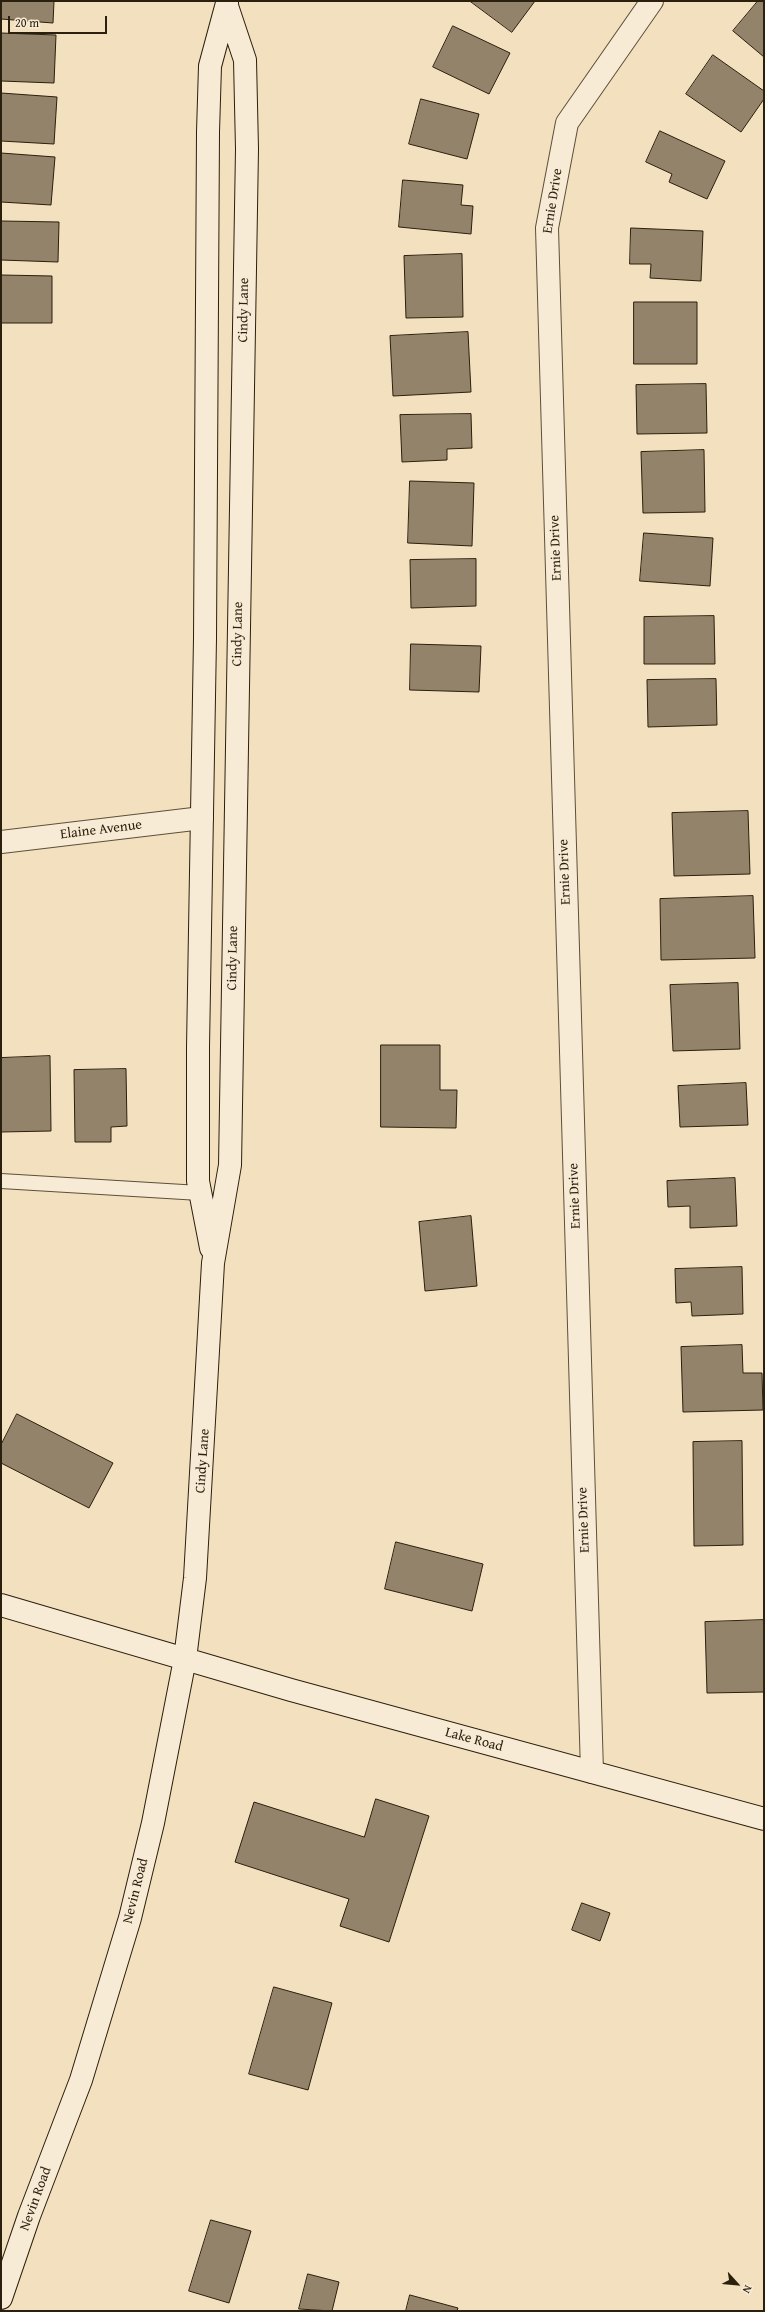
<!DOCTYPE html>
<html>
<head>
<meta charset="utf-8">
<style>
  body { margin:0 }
  #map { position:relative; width:765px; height:2312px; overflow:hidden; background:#f3e0bf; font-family:"Gentium Book Plus",serif }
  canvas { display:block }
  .frame { position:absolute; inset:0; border:2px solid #2b1f0d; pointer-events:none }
  .north { position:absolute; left:717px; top:2264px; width:40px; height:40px; -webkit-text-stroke:3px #f7ebd5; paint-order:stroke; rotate:117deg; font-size:11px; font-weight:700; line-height:16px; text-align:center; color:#2b1f0d }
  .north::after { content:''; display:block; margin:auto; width:14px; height:18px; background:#2b1f0d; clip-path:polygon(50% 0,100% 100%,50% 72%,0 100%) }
  .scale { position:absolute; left:8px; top:16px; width:99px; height:18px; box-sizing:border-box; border:2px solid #2b1f0d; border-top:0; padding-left:5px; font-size:12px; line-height:14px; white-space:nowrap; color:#2b1f0d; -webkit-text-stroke:3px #f7ebd5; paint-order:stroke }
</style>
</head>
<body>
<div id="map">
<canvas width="765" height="2312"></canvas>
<div class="frame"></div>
<div class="north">N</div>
<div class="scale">20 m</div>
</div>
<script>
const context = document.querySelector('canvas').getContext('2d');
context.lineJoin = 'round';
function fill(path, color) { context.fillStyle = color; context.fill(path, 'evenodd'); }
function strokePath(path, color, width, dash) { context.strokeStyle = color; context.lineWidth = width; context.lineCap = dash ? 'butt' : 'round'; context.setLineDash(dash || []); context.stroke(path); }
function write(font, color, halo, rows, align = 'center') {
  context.font = font + ' "Gentium Book Plus",serif'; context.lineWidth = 3; context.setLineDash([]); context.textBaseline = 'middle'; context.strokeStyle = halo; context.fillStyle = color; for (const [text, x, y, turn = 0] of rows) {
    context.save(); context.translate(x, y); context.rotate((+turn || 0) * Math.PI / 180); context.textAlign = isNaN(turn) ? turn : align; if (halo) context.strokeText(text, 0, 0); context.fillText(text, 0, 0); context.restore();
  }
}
const building = new Path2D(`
  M1 1H54L53 23 1 19Z
  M470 1H535L512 32Z
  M758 1H764V57L733 31Z
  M453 26 510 53 489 94 433 67Z
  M1 33 56 35 54 83 1 81Z
  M713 55 764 91V99L741 132 686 94Z
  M1 93 57 97 54 144 1 141Z
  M421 99 479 114 467 159 409 144Z
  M660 131 725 161 707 199 669 182 672 174 646 162Z
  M1 153 55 157 51 205 1 202Z
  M403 180 463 185 461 205 473 206 471 234 399 227Z
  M1 221 59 222 58 262 1 260Z
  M631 228 703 231 701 281 650 278 651 264H630Z
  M462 254 463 317 406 318 404 256Z
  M1 275 52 276V323H1Z
  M634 302H697V364H634Z
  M468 332 471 392 393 396 390 336Z
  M706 384 707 433 637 434 636 385Z
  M471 414 472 448 447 449V460L402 462 400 415Z
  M704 450 705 512 643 513 641 452Z
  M410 481 474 483 472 546 408 543Z
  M644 533 713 538 710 586 640 581Z
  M476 559V606L411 608 410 560Z
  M714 616 715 664H644V617Z
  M411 644 481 646 479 692 410 690Z
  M716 679 717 725 648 727 647 680Z
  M748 811 750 874 674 876 672 813Z
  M753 896 755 958 661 960 660 899Z
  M738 983 740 1049 673 1051 670 985Z
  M381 1045H440V1090H457L456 1128 381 1127Z
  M50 1056 51 1131 1 1132V1058Z
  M126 1069 127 1126 111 1127V1142H75L74 1070Z
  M746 1083 748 1125 680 1127 678 1086Z
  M735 1178 737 1226 690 1228V1206L668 1207 667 1181Z
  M471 1216 477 1286 425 1291 419 1222Z
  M742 1267 743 1314 692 1316 691 1302 676 1303 675 1269Z
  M742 1345 743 1373H762L763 1410 683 1412 681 1347Z
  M17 1414 113 1463 89 1508 1 1463V1445Z
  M742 1441 743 1545 694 1546 693 1442Z
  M396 1542 483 1564 472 1611 385 1589Z
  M764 1620V1692L707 1693 705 1622Z
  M376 1799 429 1816 389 1942 340 1926 349 1899 235 1862 254 1802 364 1837Z
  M582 1903 610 1913 600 1941 572 1930Z
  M274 1987 332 2003 308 2090 249 2074Z
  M211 2220 251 2231 229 2303 189 2291Z
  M308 2274 339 2282 332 2311 299 2309Z
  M410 2295 458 2308 457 2311H406Z`);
fill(building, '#93836a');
strokePath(building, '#2b1f0d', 1);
const lane = new Path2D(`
  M1 1181 200 1193`);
const street = new Path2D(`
  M1 842 202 818
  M592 1772 547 228 567 123 652 1`);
const secondary = new Path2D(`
  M211 1248 198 1181V1047L205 638 208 132 210 66 227 3
  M1 1605 291 1690 764 1819
  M1 2298 29 2216 81 2080 130 1918 153 1823 185 1659 195 1578 213 1263 230 1165 247 149 245 60 227 6`);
strokePath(lane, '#5d4f3a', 16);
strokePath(street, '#5d4f3a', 24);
strokePath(secondary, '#2b1f0d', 24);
strokePath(lane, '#f7ebd5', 14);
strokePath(street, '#f7ebd5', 22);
strokePath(secondary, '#f7ebd5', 22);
write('14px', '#2b1f0d', '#f7ebd5', [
  ["Ernie Drive",553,201,-81],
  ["Cindy Lane",244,310,-89],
  ["Ernie Drive",556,548,-92],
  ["Cindy Lane",238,634,-89],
  ["Elaine Avenue",101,830,-7],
  ["Ernie Drive",565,872,-92],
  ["Cindy Lane",233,958,-89],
  ["Ernie Drive",575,1196,-92],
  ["Cindy Lane",203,1461,-86],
  ["Ernie Drive",584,1520,-92],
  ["Lake Road",474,1740,15],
  ["Nevin Road",136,1891,-76],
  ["Nevin Road",36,2199,-70]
]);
</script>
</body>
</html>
